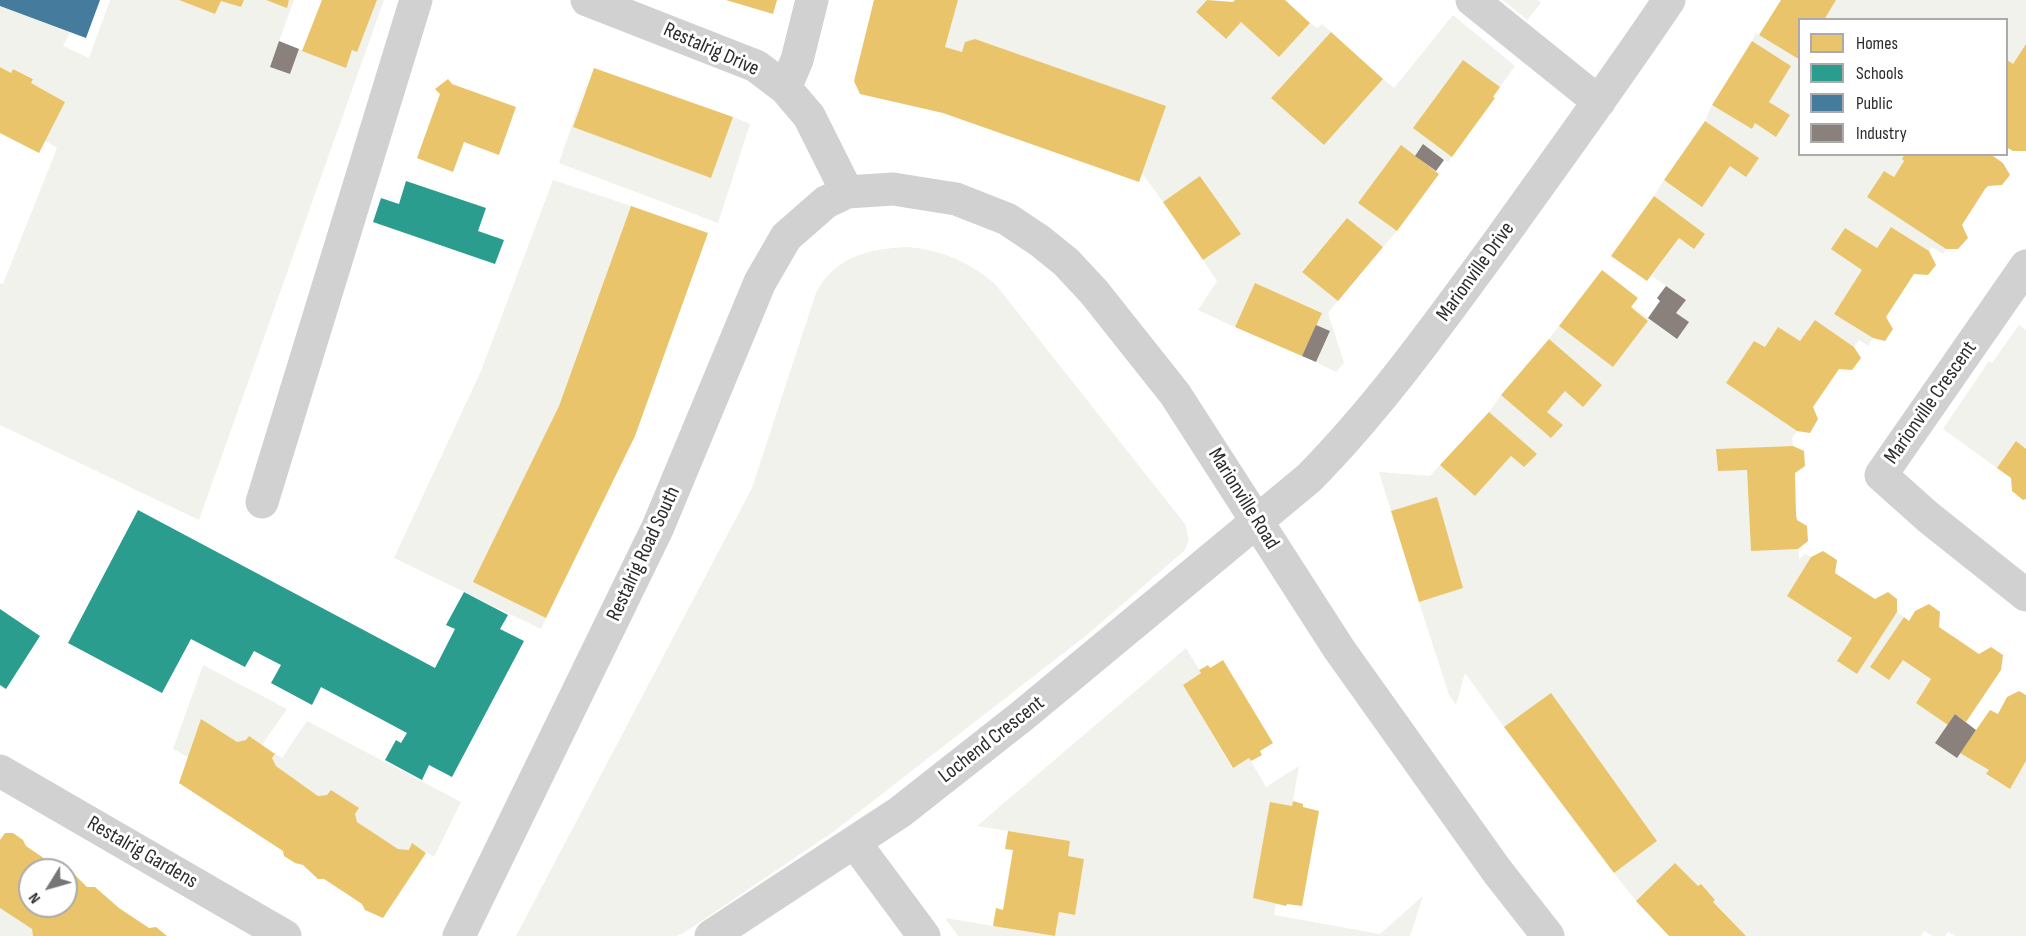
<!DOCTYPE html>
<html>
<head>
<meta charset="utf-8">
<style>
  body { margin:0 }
  #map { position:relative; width:2026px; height:936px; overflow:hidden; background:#fff; font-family:"Sofia Sans Condensed",sans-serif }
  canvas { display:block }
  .legend { position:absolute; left:1798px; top:18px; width:210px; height:138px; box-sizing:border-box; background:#fff; border:2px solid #ababab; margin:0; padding:8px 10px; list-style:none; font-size:18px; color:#2c2c2c }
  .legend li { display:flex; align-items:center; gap:12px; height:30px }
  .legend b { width:30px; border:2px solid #ababab }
  .north { position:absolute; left:18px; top:858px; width:60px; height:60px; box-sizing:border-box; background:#fff; border:2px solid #ababab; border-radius:50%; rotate:233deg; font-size:16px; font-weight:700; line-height:24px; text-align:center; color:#2c2c2c }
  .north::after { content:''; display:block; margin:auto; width:21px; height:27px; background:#767676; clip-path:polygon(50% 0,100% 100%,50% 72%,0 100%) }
</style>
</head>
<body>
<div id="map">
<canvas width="2026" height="936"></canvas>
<ul class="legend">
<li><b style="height:16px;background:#e9c46a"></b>Homes</li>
<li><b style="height:16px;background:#2a9d8f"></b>Schools</li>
<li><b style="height:16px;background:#457b9d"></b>Public</li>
<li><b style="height:16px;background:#8a817c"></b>Industry</li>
</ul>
<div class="north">N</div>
</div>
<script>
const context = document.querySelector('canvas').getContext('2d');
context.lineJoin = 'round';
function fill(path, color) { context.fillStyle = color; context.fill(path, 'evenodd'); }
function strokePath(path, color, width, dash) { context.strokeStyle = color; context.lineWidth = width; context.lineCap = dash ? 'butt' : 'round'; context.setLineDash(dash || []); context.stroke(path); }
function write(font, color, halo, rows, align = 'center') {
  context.font = font + ' "Sofia Sans Condensed",sans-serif'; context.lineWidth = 6; context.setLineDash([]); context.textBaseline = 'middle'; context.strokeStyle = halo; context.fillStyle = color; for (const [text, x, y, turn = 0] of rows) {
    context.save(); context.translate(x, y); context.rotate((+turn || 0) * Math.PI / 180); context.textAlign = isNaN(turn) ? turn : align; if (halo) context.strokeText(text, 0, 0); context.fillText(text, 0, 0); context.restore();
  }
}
fill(new Path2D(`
  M110 0H179L215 14 221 1 241 7 244 0H265L286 7 289 0H294L270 66 290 74 299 49 346 67 352 50 357 52 377 0H384L199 520 0 425V283L3 284 57 148 45 141 65 102 31 83 33 78 13 69 11 73 0 67V6L70 32 63 46 89 58Z
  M958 0H1207L1196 12 1225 39 1241 22 1279 57 1310 23 1317 28 1322 24 1331 32 1271 98 1324 145 1383 79 1394 88 1453 15 1515 66 1500 87 1463 61 1452 157 1448 162 1423 145 1415 156 1359 203 1397 231 1383 247 1347 218 1302 271 1338 301 1328 313 1344 363 1336 372 1316 362 1330 332 1316 325 1321 312 1255 283 1235 327 1198 310 1217 281 1203 260 1241 234 1201 176 1163 202 1142 173 1166 106 975 39 965 42 962 52 945 47Z
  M1503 0H1538L1541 3 1527 20Z
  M1836 0H2026V44L2013 64 2007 59 2006 20H1824Z
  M1756 33 1799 60 1800 154 1905 155 1902 159 1904 161 1894 177 1867 197 1946 249 1943 254 1932 247 1929 251 1891 227 1877 248 1845 228 1832 249 1863 270 1834 314 1873 338 1868 346 1859 340 1854 347 1815 320 1800 341 1778 327 1765 347 1754 341 1726 383 1797 431 1792 438 1793 446 1717 449 1718 470H1747L1751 550 1798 549 1799 559 1805 554 1811 557 1787 596 1852 638 1838 662 1857 674 1897 612 1904 617 1870 667 1889 680 1903 660 1931 679 1916 702 1948 725 1935 743 1957 757 1960 753 1989 770 1986 775 2010 789 2026 762V936H1956L1948 932 1945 936H1933L1924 931 1921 936H1746L1713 902 1715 900 1701 884 1698 886 1675 863 1636 901 1614 873 1657 841 1551 694 1504 727 1465 673 1456 705 1449 695 1419 602 1463 588 1437 498 1391 511 1379 472 1430 476 1440 465 1475 496 1511 456 1524 467 1536 454 1489 412 1501 395 1551 438 1562 425 1547 412 1565 391 1549 339 1559 326 1613 367 1648 321 1632 306 1677 339 1676 313 1686 300 1652 276 1679 238 1694 249 1705 234 1654 196 1664 180 1702 206 1730 166 1759 158 1705 121 1712 105 1752 129 1755 123 1777 136 1790 115 1769 102 1791 66 1752 41Z
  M592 67 573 127 711 177 733 117 750 124 718 223 559 163Z
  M553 180 631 206 559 406 474 582 546 618 541 629 394 558 481 371Z
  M907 247C942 250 970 262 996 285L1185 524 1189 539 1185 550 1088 634 833 832 685 932 677 936H516L752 488 816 293C835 257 867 249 907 247Z
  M2019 325 2026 330V449L2016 442 1997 468 1943 429 1989 361 1992 363Z
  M1186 648 1201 673 1183 685 1232 768 1249 758 1266 787 1299 766 1292 806 1270 802 1276 902 1274 915 1380 934 1423 896 1410 936H1055L1059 912 1075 915 1084 859 1068 856 1070 841 977 826Z
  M203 665 287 709 262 745 246 740 188 757 173 749Z
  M307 721 461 802 434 857 413 844 409 850 398 849 357 822 355 814 358 808 331 790 327 795 318 796 276 766 272 758 275 754 282 758Z
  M0 908 32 929 33 936H0Z
  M945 918 1053 936H958Z`), '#f0f2eb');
fill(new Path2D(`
  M179 0H244L241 7 221 1 215 14Z
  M266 0H289L287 8Z
  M322 0H377L357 52 352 50 346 68 302 51Z
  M726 0H777L773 14Z
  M874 0H958L945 47 962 52 965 42 975 39 1166 106 1139 182 943 113 860 94 854 81Z
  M1207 0 1233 2 1235 0H1285L1310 23 1279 57 1241 22 1226 39 1196 12Z
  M1781 0H1836L1824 20H1800V60L1759 35Z
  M1331 32 1383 79 1324 145 1271 98Z
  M1752 41 1791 66 1769 102 1790 115 1776 137 1755 123 1752 129 1712 105Z
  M2026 44V151H2013L2006 147V59L2013 64Z
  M1463 60 1500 87 1493 97 1495 98 1452 157 1413 128Z
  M0 67 11 73 13 69 33 79 31 83 65 102 39 153 0 133Z
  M594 68 733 117 711 178 573 127Z
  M448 79 452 84 516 107 499 155 464 142 453 172 417 158 440 94 435 89Z
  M1705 121 1759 158 1746 177 1730 166 1702 207 1664 180Z
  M1401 145 1439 174 1397 231 1358 203Z
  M1905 154H1990L2003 163 2010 175 2002 185 1988 186 1985 189 1962 225 1968 238 1958 249H1946L1867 197 1884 171 1894 177 1904 161 1902 159Z
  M1200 176 1241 234 1203 260 1163 202Z
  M1654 196 1705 234 1694 249 1679 238 1647 281 1611 256Z
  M631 206 708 233 635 436 546 618 473 582 559 406Z
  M1347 218 1383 247 1338 301 1302 272Z
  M1891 227 1929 251 1936 265 1928 275 1914 274 1886 317 1893 329 1885 341 1873 338 1834 314 1862 270 1831 249 1845 228 1877 248Z
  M1602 270 1638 298 1631 307 1648 321 1613 367 1559 326Z
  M1255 283 1322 313 1302 356 1235 327Z
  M1815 320 1854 347 1861 358 1852 370 1839 369 1813 407 1818 419 1810 433 1797 431 1726 383 1754 341 1765 347 1778 327 1800 341Z
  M1549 339 1602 385 1583 407 1565 391 1547 412 1563 425 1551 438 1501 395Z
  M1489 412 1537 454 1524 467 1511 456 1475 496 1440 465Z
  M2016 441 2026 449V499L2023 500 2012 491 2011 478 1997 468Z
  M1793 446 1804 451 1805 466 1795 473 1796 515 1797 520 1807 526 1808 541 1798 549 1751 551 1747 470 1718 471 1716 449Z
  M1437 497 1463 588 1419 602 1391 511Z
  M1823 551 1837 560 1835 573 1875 599 1888 592 1897 599V612L1857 674 1837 661 1852 638 1787 596 1811 557Z
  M1929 604 1940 612 1939 627 1979 654 1991 647 2003 655 2001 670 1966 722 1955 714 1948 725 1916 703 1931 679 1903 660 1889 680 1870 667 1904 617 1909 621 1915 611Z
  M1223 660 1273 743 1260 751 1262 755 1251 761 1249 758 1233 768 1183 685 1201 673 1199 670 1203 668 1208 665 1210 668Z
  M2019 691 2026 695V761L2010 789 1986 774 1989 770 1960 753 1990 710 1998 714 2007 697Z
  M1551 693 1657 841 1614 873 1504 727Z
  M201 719 237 742 246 740 249 736 275 754 272 758 276 766 318 796 327 795 331 790 359 808 355 814 357 822 398 849 409 850 412 843 426 853 383 918 365 910 362 904 353 898 324 879H318L303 865 295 863 284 856 283 851 179 783Z
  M1293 801 1303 804V807L1319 811 1302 906 1287 904 1286 906 1253 898 1270 802 1292 806Z
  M1008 831 1070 841 1068 856 1084 859 1075 915 1059 912 1055 936 993 926 996 908 1003 910 1013 850 1005 849Z
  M5 833H13L23 840 26 846 61 870H30V906H66V873L72 872 87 887H95L119 908 149 928 156 927 167 936H33L32 929 0 908V840Z
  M1675 863 1698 886 1701 884 1715 900 1713 902 1746 936H1669L1636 901Z`), '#e9c46a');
fill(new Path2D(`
  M406 181 486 208 478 231 504 240 495 264 373 222 381 198 399 204Z
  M138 510 435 668 455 629 446 625 464 592 508 615 500 629 524 641 452 777 429 765 422 780 385 760 396 740 401 743 407 733 321 687 312 705 271 683 281 665 254 651 245 667 191 639 162 693 68 643Z
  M0 609 40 636 6 689 0 685Z`), '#2a9d8f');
fill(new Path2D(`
  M0 0H100L86 38 0 6Z`), '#457b9d');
fill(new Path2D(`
  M279 41 299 49 290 74 270 67Z
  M1423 144 1444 160 1436 171 1415 156Z
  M1666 286 1686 300 1676 313 1689 322 1677 339 1648 318 1660 301 1657 298Z
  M1316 325 1330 331 1316 362 1302 356Z
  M1955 714 1976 730 1957 758 1935 743Z`), '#8a817c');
strokePath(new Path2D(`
  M587 0 756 66 785 88 809 116 847 192
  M1472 0 1599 102
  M785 88 797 60 812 0
  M2026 266 1881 475 1928 517 2026 595
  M262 502 416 0
  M0 771 285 936
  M855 843 924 936
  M459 936 658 527 760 282 786 237 826 202 847 192 893 189 956 199 1007 219 1040 241 1066 262 1094 292 1175 394 1339 649 1497 871 1548 936
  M711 936 900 812 1022 716 1309 478C1380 406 1439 323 1499 241 1556 161 1614 82 1669 0`), '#d1d1d1', 33);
write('21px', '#2c2c2c', '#fff', [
  ["Restalrig Drive",711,50,24],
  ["Marionville Drive",1476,272,-54],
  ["Marionville Crescent",1931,403,-55],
  ["Marionville Road",1243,499,58],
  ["Restalrig Road South",644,554,-65],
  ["Lochend Crescent",992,740,-38],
  ["Restalrig Gardens",142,853,30]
]);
</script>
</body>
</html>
